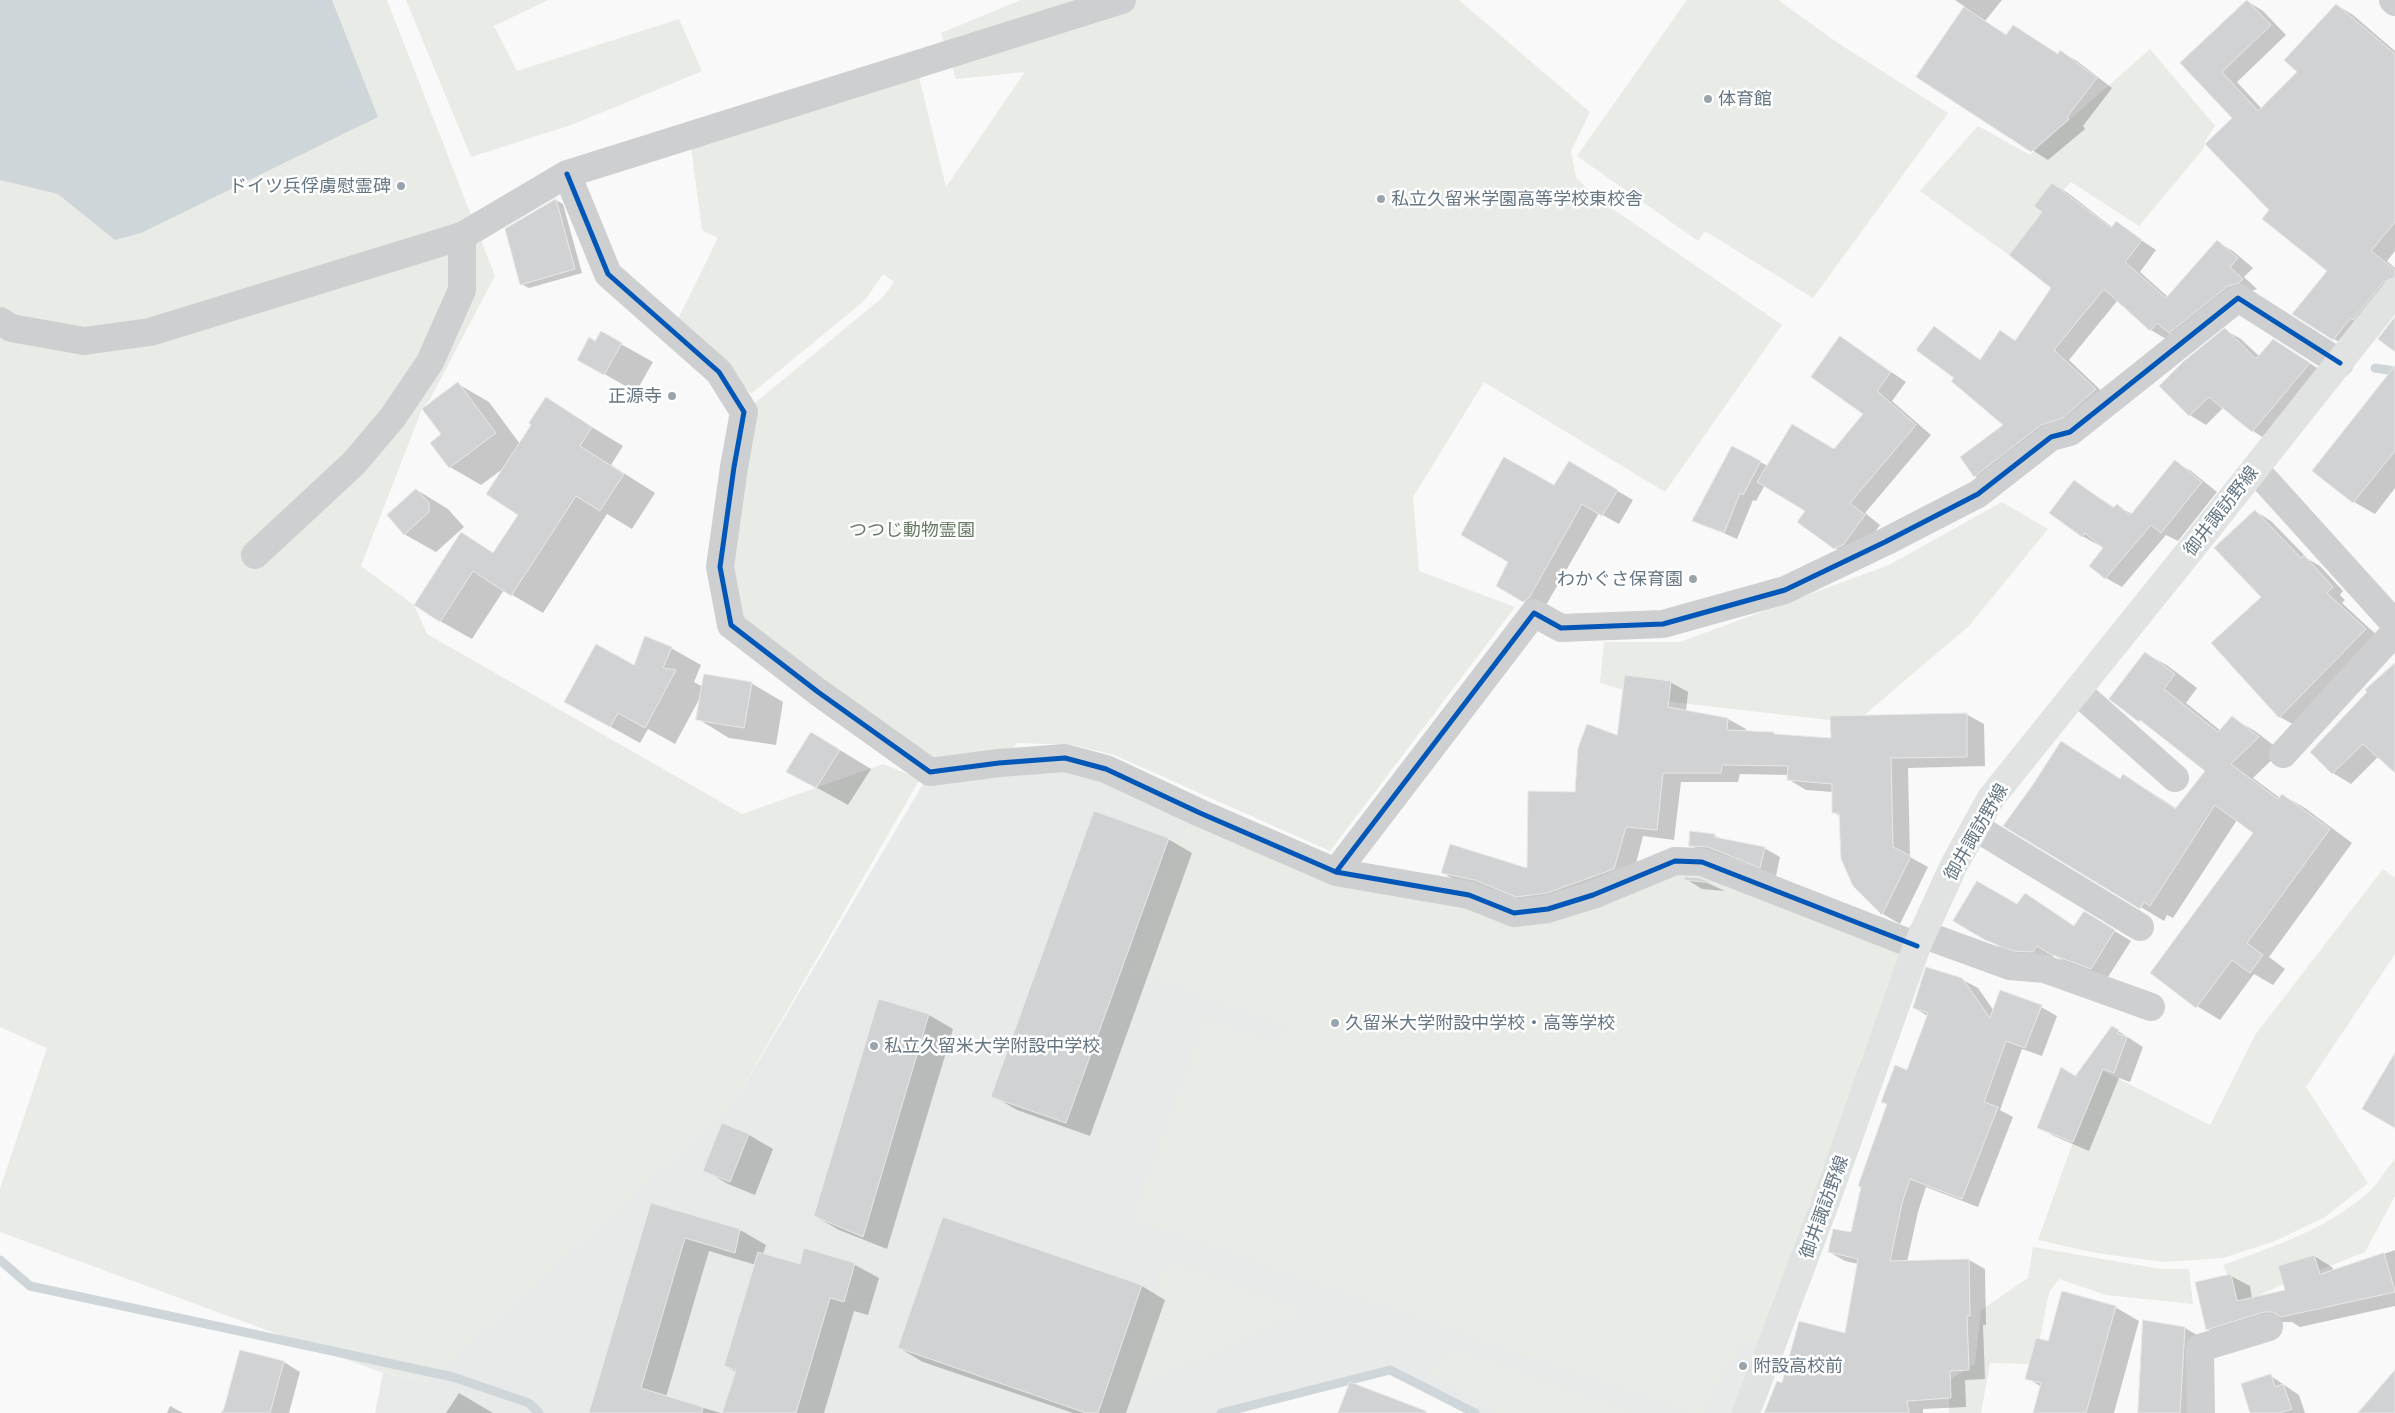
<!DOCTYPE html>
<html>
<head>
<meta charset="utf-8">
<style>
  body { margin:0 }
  canvas { display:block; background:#f9f9f9 }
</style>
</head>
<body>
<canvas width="2395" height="1413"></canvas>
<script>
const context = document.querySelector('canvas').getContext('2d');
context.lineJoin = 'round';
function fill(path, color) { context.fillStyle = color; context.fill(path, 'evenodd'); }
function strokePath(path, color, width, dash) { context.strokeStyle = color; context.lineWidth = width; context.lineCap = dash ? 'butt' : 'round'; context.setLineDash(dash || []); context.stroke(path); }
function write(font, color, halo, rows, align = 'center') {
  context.font = font + ' Commissioner,"Noto Sans JP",sans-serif'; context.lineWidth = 5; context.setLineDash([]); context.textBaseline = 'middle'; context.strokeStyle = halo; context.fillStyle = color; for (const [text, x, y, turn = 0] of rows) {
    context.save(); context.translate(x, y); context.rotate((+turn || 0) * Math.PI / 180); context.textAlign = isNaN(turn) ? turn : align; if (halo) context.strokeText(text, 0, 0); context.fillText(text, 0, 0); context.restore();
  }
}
fill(new Path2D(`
  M1106 769 1336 872 1514 913 1675 861 1917 946 1745 1413H1475L1390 1370 1216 1413H375L383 1373 426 1382 735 1101 930 772Z`), '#e8e9e9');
fill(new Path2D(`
  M0 0H387L495 276 429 401 422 409 361 566 414 605 427 634 742 814 883 764 920 779 735 1101 426 1382 383 1373 0 1232V1189L47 1048 0 1027Z
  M406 0H548L494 26 517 71 679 19 702 71 574 124 471 157Z
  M1021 0H1459L1590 112 1571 151 1576 178 1597 198 1782 325 1665 492 1484 382 1413 497 1419 571 1515 607 1330 851 1114 755 1073 745 1017 743 999 763 930 772 731 625 720 567 744 412 883 297 894 282 883 274 865 300 751 394 678 319 718 238 702 230 691 147 919 77 946 187 1025 72 956 79 941 33Z
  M1687 0H1778L1838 43 1948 113 1813 298 1705 231 1698 241 1577 156Z
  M2150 49 2215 126 2205 141 2204 148 2139 226 2071 182 2037 218 2009 255 1920 191 1978 126 2030 155Z
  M2002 502 2048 529 1969 626 1855 723 1663 701 1600 683 1604 642H1680L1889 565Z
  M1187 824 1333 878 1513 918 1604 908 1678 870 1714 875 1909 950 1763 1338 1742 1343 1713 1391 1705 1413H1693L1132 1219 1206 1018 1276 1043 1289 1028 1133 971 1177 840Z
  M2383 869 2395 878V954L2306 1087 2368 1183 2325 1217 2275 1241 2223 1258 2165 1262 2096 1253 2038 1240 2073 1142 2103 1071 2210 1125 2255 1035Z
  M2395 1159V1196L2365 1252 2281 1285 2240 1304 2223 1265C2275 1246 2331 1228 2372 1189 2380 1180 2387 1168 2395 1159Z
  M2033 1247 2160 1269H2189L2193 1304 2106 1295 2059 1279 2049 1292 2035 1364 1990 1363 1981 1413H1949V1380L1975 1364 1981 1310 2028 1278Z
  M1167 1260 1304 1311 1106 1402Z
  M1451 1347 1632 1413H1499L1428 1376Z`), '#e8ebe6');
fill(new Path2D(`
  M0 0H332L378 117 141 233 115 240 58 194 0 180Z`), '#ced6d9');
fill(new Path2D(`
  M1955 0H2002L1985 21 2008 36 2059 55 2061 52 2077 61 2112 88 2083 126 2085 129 2048 160 1918 77 1965 7Z
  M2247 1 2263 11 2286 35 2237 82 2262 109 2299 72 2337 5 2353 15 2395 51V251L2387 261 2395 268V299L2350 348 2334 339 2329 270 2270 210 2234 118 2182 63Z
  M2052 184 2068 193 2113 228 2116 223 2156 250 2140 272 2168 297 2217 242 2233 251 2253 268 2244 277 2257 289 2244 294 2185 341 2171 333 2166 339 2151 330 2118 300 2069 360 2110 399 1991 485 1975 476 1962 457 2005 425 1956 378 1934 328 1981 360 2001 332 2017 341 2053 287 2044 212Z
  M556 200 563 204 582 273 529 288 521 284Z
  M2225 330 2241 339 2260 357 2289 350 2325 373 2269 441 2253 431 2224 407 2206 425 2190 415 2161 386Z
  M601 333 653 362 636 392 578 359 596 343Z
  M1841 338 1906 382 1892 401 1931 435 1865 513 1880 525 1859 554 1851 558 1835 548 1807 511 1765 485 1756 501 1753 500 1737 539 1694 520 1760 462 1768 466 1834 450 1865 414Z
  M458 384 489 402 520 444 546 399 623 446 611 465 655 493 632 529 607 514 543 613 504 590 472 639 440 621 462 534 494 553 520 515 504 468 481 485 450 467 443 435Z
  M2395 396V488L2375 514 2354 502 2314 470Z
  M2175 462 2191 471 2217 492 2178 541 2166 535 2122 587 2106 578 2104 548 2082 536 2074 481 2115 508 2117 506 2132 514Z
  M1569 463 1633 500 1619 524 1599 513 1545 607 1540 610 1497 585Z
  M417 490 448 509 464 527 436 552 404 534Z
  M2255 511 2271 521 2308 559 2320 566 2343 591 2340 595 2345 600 2342 603 2381 639 2296 726 2280 717 2262 597Z
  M671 648 701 665 694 682 703 687 751 683 783 702 776 745 729 738 698 719 702 694 675 744 648 729 640 743 595 718 634 667Z
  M2145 653 2168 666 2197 688 2186 703 2221 731 2232 718 2255 731 2281 751 2253 778 2280 798 2282 795 2305 808 2352 843 2269 957 2285 969 2273 985 2254 974 2220 1020 2197 1006 2152 973 2254 833 2237 820 2173 918 2167 915 2164 921 2005 825 2033 787 2062 742 2121 779 2123 776 2146 789 2177 809 2207 770 2154 729 2140 720Z
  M2395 664V771L2379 756 2351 784 2333 773 2312 752Z
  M1670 682 1688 692 1686 711 1728 719 1746 729 1745 732 1832 740 1966 714 1984 724 1985 766 1908 768 1910 857 1928 867 1900 924 1883 914 1854 886 1840 816 1833 812V792L1806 790 1788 779V775L1740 774 1738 782H1681L1674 840 1643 836 1632 879 1535 906 1494 890 1460 883 1443 873 1528 870 1576 793 1618 737Z
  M812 733 871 769 848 805 787 771Z
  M1714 835 1723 840 1764 848 1780 857 1776 876 1725 856 1706 854 1690 845Z
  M1168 839 1192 853 1090 1136 1017 1110 993 1096Z
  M1686 879H1699L1725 891 1702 889Z
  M2026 894 2075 927 2100 922 2131 941 2108 977 2067 963 2054 955 2050 961 2031 959 2003 949 1954 920 2018 906Z
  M1961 979 1978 988 1994 1011 2041 1007 2057 1016 2042 1056 2022 1049 2000 1110 2013 1117 1978 1207 1926 1187 1918 1212 1907 1262 1969 1260 1985 1269 1986 1325H1983L1985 1379 1965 1380 1966 1407 1923 1409V1413H1766L1783 1385 1846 1335 1858 1264 1845 1261 1829 1252 1852 1234 1928 1016 1914 1008Z
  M879 1000 929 1015 953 1029 887 1249 839 1230 815 1216Z
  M2112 1027 2143 1047 2130 1082 2119 1078 2089 1151 2054 1136 2038 1127 2062 1068 2076 1076Z
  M722 1125 749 1135 773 1149 755 1195 728 1184 704 1170Z
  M652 1205 742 1231 766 1245 763 1254 800 1265 805 1250 855 1265 879 1278 868 1315 854 1311 824 1413H723L736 1372 726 1366 756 1265 709 1251 666 1397 721 1413H597Z
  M2395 1250V1306L2300 1327 2292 1322H2284L2225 1340 2207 1329 2231 1276 2250 1286 2252 1299 2287 1291 2314 1256 2332 1267 2334 1271Z
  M1142 1286 1165 1300 1126 1413H1073L923 1362 899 1348Z
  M2115 1307 2139 1321 2114 1413H2034L2042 1387 2027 1378 2049 1343Z
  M2185 1328 2206 1340 2202 1413H2139Z
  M241 1351 284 1362 300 1372 289 1413H221L228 1401Z
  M2271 1376 2299 1395 2305 1413H2252Z
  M459 1393 493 1413H446Z
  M170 1406 183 1413H167Z`), '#0003');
strokePath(new Path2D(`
  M2375 368 2395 371
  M0 1260 30 1286 453 1377 529 1403 539 1413
  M1221 1413 1390 1370 1475 1413`), '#ced6d9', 9);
const building = new Path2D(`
  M2247 0 2271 25 2222 72 2258 111 2297 72 2284 60 2336 4 2395 54V222L2371 251 2395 270V277L2383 282 2353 320 2351 318 2333 340 2292 314 2327 271 2262 219 2269 210 2205 144 2232 118 2180 63Z
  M1964 7 2006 35 2013 25 2058 54 2060 50 2097 78 2067 117 2069 119 2031 152 1916 77Z
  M2052 183 2111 228 2116 221 2142 240 2125 262 2166 298 2217 240 2238 258 2230 267 2243 279 2239 283 2228 286 2169 333 2157 323 2150 331 2104 289 2054 350 2096 389 2063 418 2041 425 1974 477 1960 457 2003 425 1951 381 1954 378 1916 350 1934 326 1980 360 2000 330 2015 341 2051 288 2009 255 2042 212 2034 206Z
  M556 199 575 269 520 285 505 229Z
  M2395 317V352L2378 339Z
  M2225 328 2256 359 2273 339 2310 363 2252 432 2209 397 2189 416 2159 386 2184 361Z
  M601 331 622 343 604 375 577 360 589 337 595 341Z
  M1840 336 1891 372 1877 391 1916 425 1850 503 1865 515 1843 545 1834 549 1797 522 1805 511 1757 482 1792 424 1834 449 1863 414 1811 377Z
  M2395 366V451L2353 503 2312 471Z
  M458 382 496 433 449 468 430 443 441 434 422 409Z
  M546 397 592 427 580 446 624 474 600 511 576 496 511 596 473 571 440 622 414 605 461 532 493 553 518 515 486 494 531 425 529 423Z
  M1732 446 1761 461 1743 495 1740 493 1724 533 1692 521Z
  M1504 457 1554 485 1569 461 1618 490 1602 516 1582 504 1529 598 1523 602 1496 586 1508 562 1461 535Z
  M2175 460 2202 482 2161 533 2151 525 2105 579 2089 566 2103 548 2085 533 2082 537 2049 513 2074 480 2113 508 2117 504 2130 515Z
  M416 489 429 503V512L404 535 387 515Z
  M2255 510 2301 558 2304 555 2333 587 2327 593 2366 629 2279 718 2211 643 2261 597 2214 548Z
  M645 636 672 647 663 668 676 670 645 728 618 713 610 727 564 702 596 644 634 665Z
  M2145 652 2175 674 2164 689 2218 732 2232 716 2259 737 2231 764 2278 799 2282 794 2330 829 2247 943 2263 955 2250 973 2232 960 2196 1008 2150 973 2253 833 2215 805 2150 906 2144 902 2140 909 2003 826 2032 786 2061 741 2120 779 2123 774 2175 809 2205 771 2140 720 2139 722 2109 699Z
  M2395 663V773L2363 744 2332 774 2310 752 2367 692 2365 690Z
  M704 674 752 682 744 728 696 720Z
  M1625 675 1671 681 1668 707 1728 718 1727 730 1774 732V734L1831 738 1830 716 1967 713V757L1891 758 1893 847 1911 856 1882 915 1853 886 1841 859 1839 813H1832V784L1787 780 1788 766 1722 765 1721 773H1663L1657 830 1626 827 1614 869 1547 893 1516 897 1475 880 1441 873 1450 844 1527 868 1528 791 1575 792 1578 748 1587 724 1617 735Z
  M811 732 840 750 816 788 786 772Z
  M1094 811 1169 838 1066 1123 991 1097Z
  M1690 831 1715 834 1714 837 1765 847 1760 868 1708 847 1689 846Z
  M1685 877 1699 878 1714 883 1684 880Z
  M1977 881 2017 904 2025 893 2074 926 2084 911 2115 930 2091 969 2050 954 2037 946 2033 952 2013 951 1985 940 1953 921Z
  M1926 967 1962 978 1990 1018 2000 990 2042 1005 2025 1048 2006 1041 1984 1102 1998 1107 1962 1199 1910 1179 1902 1203 1890 1261 1969 1259 1970 1316H1967L1969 1370 1950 1371 1951 1398 1907 1401 1909 1413H1764L1777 1381 1782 1383 1799 1321 1845 1333 1858 1259 1828 1252 1833 1229 1851 1232 1861 1187 1858 1186 1887 1104 1881 1102 1895 1065 1907 1070 1928 1013 1913 1008Z
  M879 999 929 1014 863 1237 814 1216Z
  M2112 1026 2119 1030 2117 1033 2127 1037 2114 1073 2103 1069 2073 1142 2037 1128 2061 1067 2075 1076Z
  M2395 1053V1128L2362 1109Z
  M722 1123 749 1134 730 1182 703 1171Z
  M651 1203 740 1229 735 1253 685 1238 641 1388 703 1407 702 1413H589Z
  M943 1217 1142 1285 1098 1413H1086L898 1348Z
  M804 1248 855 1263 844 1302 830 1298 796 1413H722L736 1370 724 1366 758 1252 800 1264Z
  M2384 1253 2395 1292 2281 1317 2273 1312H2264L2206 1330 2195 1282 2231 1274 2237 1301 2285 1290 2278 1266 2314 1255 2320 1274Z
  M2062 1291 2116 1306 2086 1413H2033L2041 1383 2025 1379 2036 1338 2048 1341Z
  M2143 1320 2185 1327 2180 1413H2138Z
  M240 1350 284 1361 270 1413H223Z
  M2395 1370V1413H2358Z
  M2271 1374 2275 1387 2283 1384 2292 1409 2279 1413H2250L2241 1384Z
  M1350 1382 1426 1411V1413H1338Z`);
fill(building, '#d0d2d3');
strokePath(building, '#e8e8e8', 1);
strokePath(new Path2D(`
  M2393 0 2395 2
  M567 174 608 274 719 372 744 412 734 467 720 567 731 625 818 692 930 772 999 763 1065 758 1106 769 1200 813 1336 872 1469 895 1514 913 1548 909 1593 895 1675 861 1702 862 1917 946
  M0 321 11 328 84 341 150 332 462 236 567 174 1122 0
  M2255 469 2395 624
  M255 555 354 463 393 417 430 362 462 290V236
  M2077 691 2175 778
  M2283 754 2395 632
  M1975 827 2140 927
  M1336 872 1534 613 1561 628 1663 624 1785 590 1885 542 1978 494 2051 437 2070 432 2238 298 2340 363
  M1922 934 2010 966 2045 969 2151 1007
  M2201 1413 2200 1348 2269 1327`), '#cecfd0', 28);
strokePath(new Path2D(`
  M1746 1413 1826 1201 1917 946 1954 865 1991 798 2208 528 2395 292`), '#e1e2e2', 28);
strokePath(new Path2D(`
  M567 174 608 274 719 372 744 412 734 467 720 567 731 625 818 692 930 772 999 763 1065 758 1106 769 1200 813 1336 872 1469 895 1514 913 1548 909 1593 895 1675 861 1702 862 1917 946
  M1336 872 1534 613 1561 628 1663 624 1785 590 1885 542 1978 494 2051 437 2070 432 2238 298 2340 363`), '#0057b8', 5);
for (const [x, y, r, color] of [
  [1708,99,5,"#99a4ac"],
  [401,186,5,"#99a4ac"],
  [1381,199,5,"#99a4ac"],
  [672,396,5,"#99a4ac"],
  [1693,579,5,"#99a4ac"],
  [1335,1023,5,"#99a4ac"],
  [874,1046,5,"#99a4ac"],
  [1743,1366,5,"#99a4ac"]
]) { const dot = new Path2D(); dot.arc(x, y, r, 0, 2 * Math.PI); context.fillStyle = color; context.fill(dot); strokePath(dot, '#fff', 2); }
write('18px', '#657683', '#fff', [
  ["体育館",1718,99],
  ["ドイツ兵俘虜慰霊碑",391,186,"right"],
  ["私立久留米学園高等学校東校舎",1391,199],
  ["正源寺",662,396,"right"],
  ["わかぐさ保育園",1683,579,"right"],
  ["久留米大学附設中学校・高等学校",1345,1023],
  ["私立久留米大学附設中学校",884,1046],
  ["附設高校前",1753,1366]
], 'left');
write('18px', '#657683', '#fff', [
  ["御井諏訪野線",2221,511,-52],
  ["御井諏訪野線",1976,832,-60],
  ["御井諏訪野線",1824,1207,-70]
]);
write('18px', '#687a64', '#fff', [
  ["つつじ動物霊園",912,530]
]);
</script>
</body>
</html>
